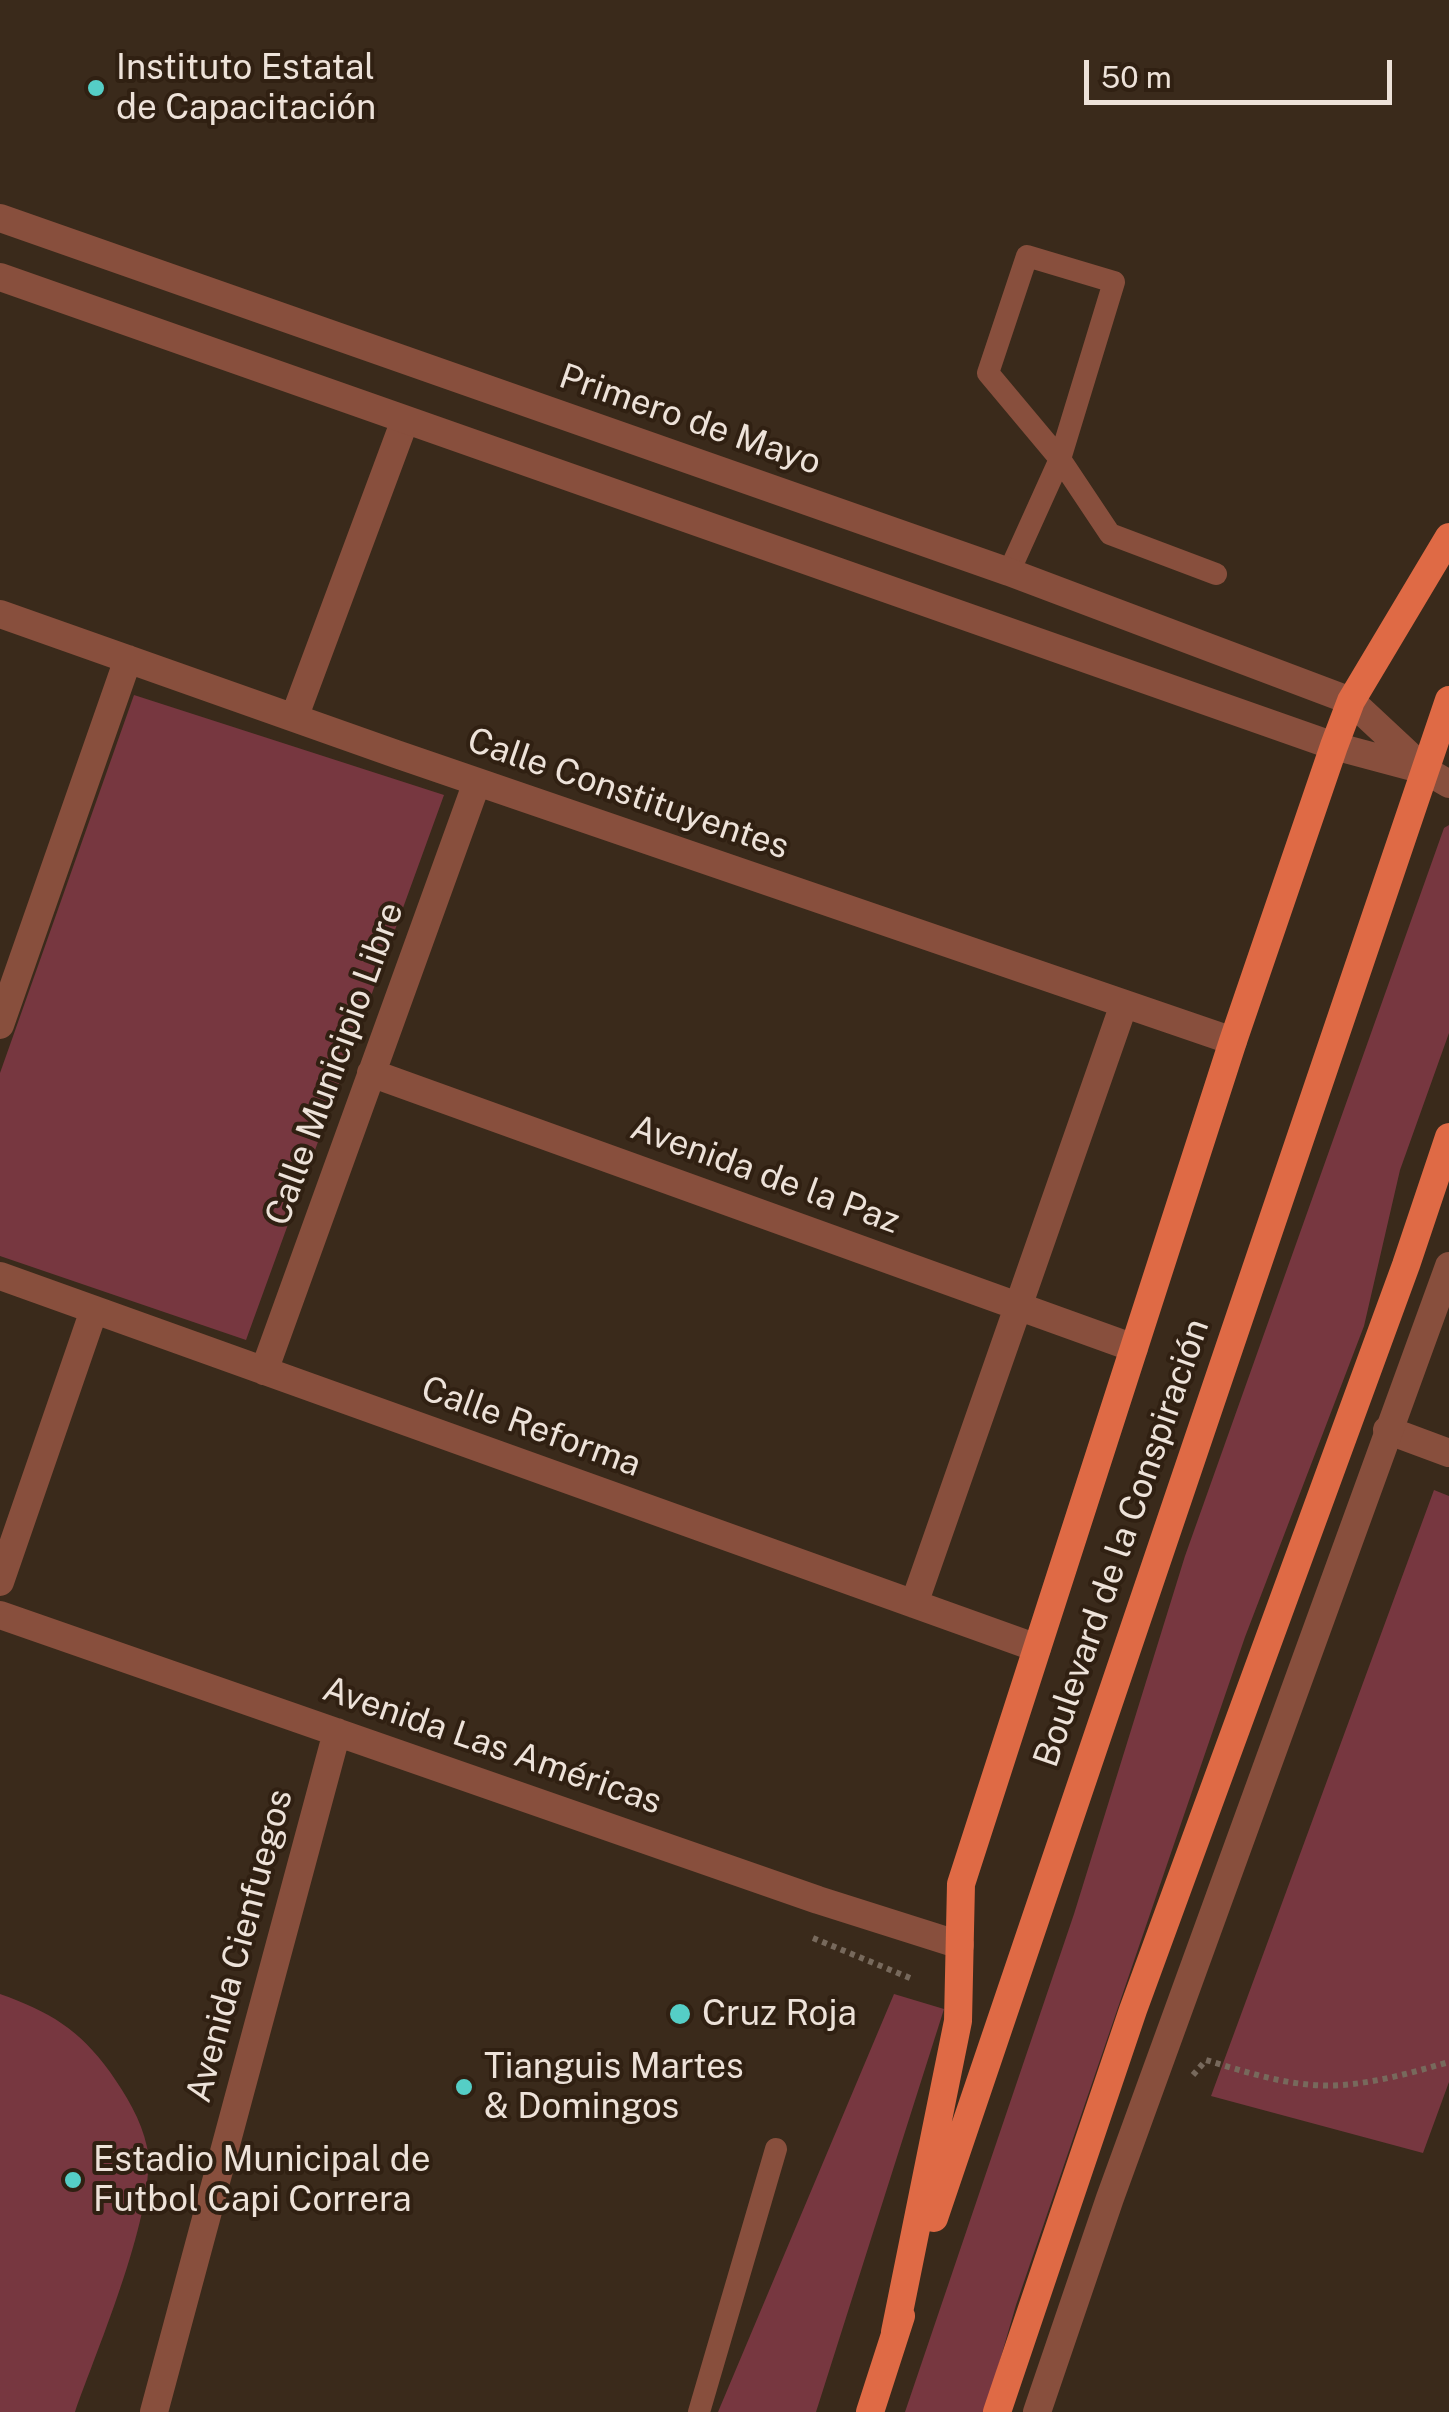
<!DOCTYPE html>
<html>
<head>
<meta charset="utf-8">
<style>
  body { margin:0 }
  #map { position:relative; width:1449px; height:2412px; overflow:hidden; background:#3a2a1b; font-family:"Public Sans",sans-serif }
  canvas { display:block }
  .scale { position:absolute; left:1084px; top:60px; width:308px; height:45px; box-sizing:border-box; border:5px solid #ede2d9; border-top:0; padding-left:12px; font-size:30px; line-height:35px; white-space:nowrap; color:#ede2d9; -webkit-text-stroke:8px #302012; paint-order:stroke }
</style>
</head>
<body>
<div id="map">
<canvas width="1449" height="2412"></canvas>
<div class="scale">50 m</div>
</div>
<script>
const context = document.querySelector('canvas').getContext('2d');
context.lineJoin = 'round';
function fill(path, color) { context.fillStyle = color; context.fill(path, 'evenodd'); }
function strokePath(path, color, width, dash) { context.strokeStyle = color; context.lineWidth = width; context.lineCap = dash ? 'butt' : 'round'; context.setLineDash(dash || []); context.stroke(path); }
function write(font, color, halo, rows, align = 'center') {
  context.font = font + ' "Public Sans",sans-serif'; context.lineWidth = 8; context.setLineDash([]); context.textBaseline = 'middle'; context.strokeStyle = halo; context.fillStyle = color; for (const [text, x, y, turn = 0] of rows) {
    context.save(); context.translate(x, y); context.rotate((+turn || 0) * Math.PI / 180); context.textAlign = isNaN(turn) ? turn : align; if (halo) context.strokeText(text, 0, 0); context.fillText(text, 0, 0); context.restore();
  }
}
fill(new Path2D(`
  M134 695 444 795 246 1340 0 1256V1073Z
  M1449 825V1033L1400 1170 1364 1326 1245 1637 1016 2305 985 2412H905L1074 1914 1185 1556 1444 828Z
  M1434 1490 1449 1496V2082L1423 2153 1211 2096Z
  M0 1994C50 2012 79 2029 110 2072 126 2095 141 2119 147 2147 158 2208 97 2349 75 2412H0Z
  M894 1994 944 2009 816 2412H718Z`), '#773740');
strokePath(new Path2D(`
  M813 1938 910 1978
  M1193 2075 1206 2060C1249 2073 1297 2089 1343 2085 1379 2082 1414 2072 1449 2062`), '#77695c', 6, [5, 5]);
strokePath(new Path2D(`
  M1009 572 1060 459 1114 282 1027 256 988 373 1060 459 1110 534 1216 574
  M699 2412 776 2149`), '#884f3d', 22);
strokePath(new Path2D(`
  M0 614 396 754 1233 1041
  M294 718 405 420
  M0 1025 128 659
  M371 1073 1134 1348
  M0 1276 1037 1648
  M264 1371 477 782
  M1387 1430 1449 1453
  M0 1582 94 1310
  M914 1604 1124 1004
  M0 1615 818 1900 960 1945
  M154 2412 337 1732`), '#884f3d', 28);
strokePath(new Path2D(`
  M0 218 1009 572 1351 701 1425 770 1449 784
  M0 277 1334 746 1420 769
  M1037 2412 1110 2198 1449 1266`), '#884f3d', 28);
strokePath(new Path2D(`
  M934 2218 1449 700
  M895 2332 958 2021 961 1884 1233 1041 1334 746 1351 701 1449 537
  M870 2412 901 2316
  M997 2412 1133 2010 1406 1265 1449 1137`), '#df6a45', 28);
for (const [x, y, r, color] of [
  [96,88,10,"#55cec6"],
  [680,2014,12,"#55cec6"],
  [464,2087,10,"#55cec6"],
  [73,2180,10,"#55cec6"]
]) { const dot = new Path2D(); dot.arc(x, y, r, 0, 2 * Math.PI); context.fillStyle = color; context.fill(dot); strokePath(dot, '#302012', 4); }
write('35px', '#ede2d9', '#302012', [
  ["Instituto Estatal",116,68],
  ["de Capacitación",116,108],
  ["Cruz Roja",702,2014],
  ["Tianguis Martes",484,2067],
  ["& Domingos",484,2107],
  ["Estadio Municipal de",93,2160],
  ["Futbol Capi Correra",93,2200]
], 'left');
write('35px', '#ede2d9', '#302012', [
  ["Primero de Mayo",690,420,19],
  ["Calle Constituyentes",628,794,19],
  ["Calle Municipio Libre",335,1064,-70],
  ["Avenida de la Paz",765,1175,20],
  ["Calle Reforma",531,1427,20],
  ["Boulevard de la Conspiración",1122,1543,-71],
  ["Avenida Las Américas",492,1746,19],
  ["Avenida Cienfuegos",240,1946,-75]
]);
</script>
</body>
</html>
